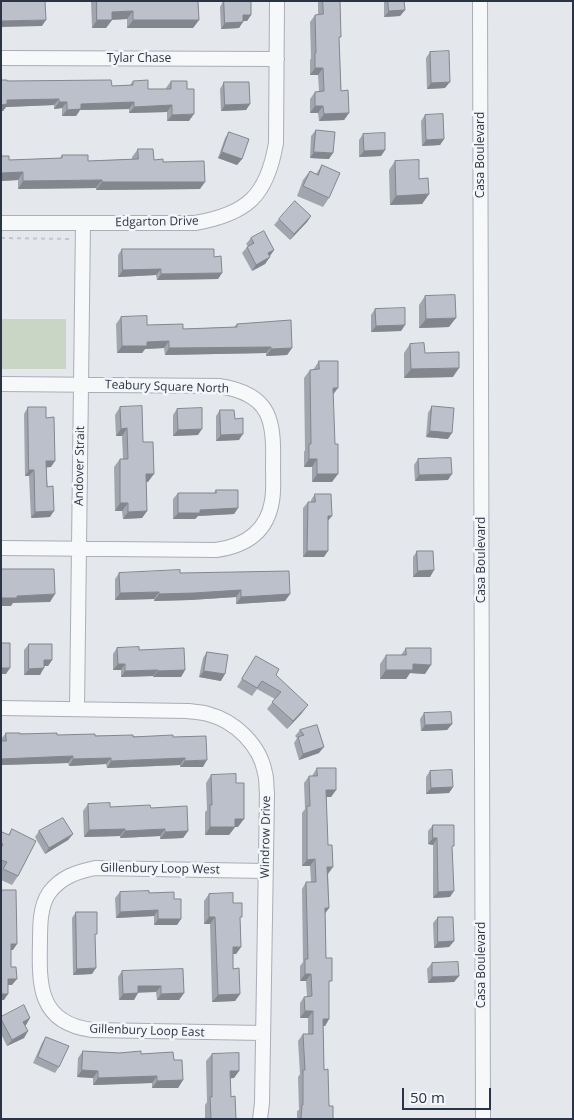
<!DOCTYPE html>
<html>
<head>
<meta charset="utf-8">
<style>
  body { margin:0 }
  #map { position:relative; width:574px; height:1120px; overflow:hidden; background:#e4e7ec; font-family:"Open Sans",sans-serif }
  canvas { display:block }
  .frame { position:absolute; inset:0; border:2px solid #2b3445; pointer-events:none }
  .scale { position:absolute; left:402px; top:1088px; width:89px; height:22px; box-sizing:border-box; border:2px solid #2b3445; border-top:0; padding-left:6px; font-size:15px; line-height:18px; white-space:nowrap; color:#2b3445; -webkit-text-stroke:4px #f4f6f9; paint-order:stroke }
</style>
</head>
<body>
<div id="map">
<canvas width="574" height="1120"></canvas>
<div class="frame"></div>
<div class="scale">50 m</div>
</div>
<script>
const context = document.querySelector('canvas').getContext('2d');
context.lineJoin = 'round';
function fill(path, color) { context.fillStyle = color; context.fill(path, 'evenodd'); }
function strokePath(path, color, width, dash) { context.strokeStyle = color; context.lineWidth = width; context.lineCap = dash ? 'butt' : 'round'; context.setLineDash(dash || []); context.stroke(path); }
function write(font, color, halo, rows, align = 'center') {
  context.font = font + ' "Open Sans",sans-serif'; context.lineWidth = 5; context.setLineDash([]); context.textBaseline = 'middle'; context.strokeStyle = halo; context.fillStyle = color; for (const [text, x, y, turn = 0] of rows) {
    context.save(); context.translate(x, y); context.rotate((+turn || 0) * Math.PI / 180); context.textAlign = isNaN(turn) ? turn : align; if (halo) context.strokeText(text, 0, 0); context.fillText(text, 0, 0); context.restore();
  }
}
fill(new Path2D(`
  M1 319H66V369H1Z`), '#c9d6c5');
const minor = new Path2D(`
  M480 1 483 1119
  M1 58 277 59
  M1 223H195C247 214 267 196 276 143L277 1
  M1 384 219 386C272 394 274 421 273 467 273 478 274 490 272 501 267 532 245 546 216 550L1 548
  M1 708 188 711C194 712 201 712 208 714 235 721 260 745 265 773 267 780 266 787 267 793L262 1103 260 1119
  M77 709 83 223
  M263 1033 92 1030C38 1023 39 985 40 941 40 926 40 906 49 893 61 877 76 872 95 868L265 871`);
strokePath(minor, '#a9aeb7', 16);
strokePath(new Path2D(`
  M1 238 71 239`), '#c2c5cb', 2, [4, 4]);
strokePath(minor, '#f7f8fa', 14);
fill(new Path2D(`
  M91 1H198L199 20 193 28H127V19L112 20 106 28H92Z
  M223 1H251V15L247 21H243L239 28 221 29 220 7Z
  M318 1H340L339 39 341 91 349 113 344 120 319 121 318 113H310V99L315 92 319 91 318 75H310V60L311 58 310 22 315 15H318Z
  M384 1H404L405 10 400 16 384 17Z
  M430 52 445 88 427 89 426 58Z
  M7 81 112 86 130 85 133 81 148 89H166V88L171 81 189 121H167V112L129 113V109L80 110 76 116H62V108L54 109V105L6 107 3 111Z
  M224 82 250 104 246 110 221 111 220 89Z
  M425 115 444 139 440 145 422 146 421 121Z
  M316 130 329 159 310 158 311 136Z
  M229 132 242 159 237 165 218 158 225 138Z
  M363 134 385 150 381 156 359 157V140Z
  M138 149 154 160 163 162 200 189 96 190V188L18 189V180L1 181 9 160 60 158 62 155 88 161 132 159V157Z
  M395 161 419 179 429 194 422 204 390 205 389 170Z
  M322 165 329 198 323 207 297 196 303 180 310 171 316 174Z
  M311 216 307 222 290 240 274 225 279 219Z
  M251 238 274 250 269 257 265 264 252 271 242 253 248 246 246 244Z
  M122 249 214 257 222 273 218 279 157 280 156 275 118 277V255Z
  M425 296 449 327 419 328V305Z
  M375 309 405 325 401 331 371 332V315Z
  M121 317 147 325 183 329 234 327 237 324 292 348 287 355 266 356V353L165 355 164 348 145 349 142 353H117L116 324Z
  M410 344 425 353 453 377 404 378V353Z
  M319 361 333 395 332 482H312V467H304V452L305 450 304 378 310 370H313Z
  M432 406 448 439 426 437 428 413Z
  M28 407 46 418 51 467H46L50 517 31 518 29 476H25L24 414Z
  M120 407 143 442 148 482H146L147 511 142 518 123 519 122 511H115L114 467 120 459H123L122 436H116L115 415Z
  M177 409 198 435 173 436V415Z
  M220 410 235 419 239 440 216 441V416Z
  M418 459 448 480 415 481 414 465Z
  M216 490 238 508 234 514 198 516 195 519H173V499L178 493H214Z
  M315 494 328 521 324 557H303V508L308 502H311V500Z
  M417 551 434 570 430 577H413V557Z
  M119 573H180L290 594 285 601 236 604V597L190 600 154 601V599L115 600V579Z
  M29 644 52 660 48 666H44L40 675H24V650Z
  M117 648 139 650 185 670 181 677H153V676L121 677V670H113V654Z
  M406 648 425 674 410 673 406 679H380V664L386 655H401Z
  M207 652 221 681 199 677 203 658Z
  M256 656 276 675 302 713 287 729 267 709 275 699 257 689 252 696 237 687Z
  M424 713 452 724 447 730 421 731 420 719Z
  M317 725 319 753 299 760 294 743 297 738 295 736 300 730Z
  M6 733 57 735 173 737 203 767H180V765L107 768 106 764 69 766 68 763 1 765V739Z
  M317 768 336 790 331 797H326L329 908 325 913 326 958 329 986V1019L325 1026H323L324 1070 329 1106 333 1119H297V1111L299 1110 298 1077 300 1074 298 1041 303 1034H308V1018H300V1003L304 997H307L306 981H300V966L303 962 302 889 306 882H311L310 866H302V813L305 809 304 783 309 776H312Z
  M430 771 453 787 449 793 426 794V777Z
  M211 775 238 827H235L229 835H205V812L207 810 206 783Z
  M88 804 110 807 151 808 188 831 183 838 160 839V836L120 838V836L84 837 83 811Z
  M433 825 452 848 450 897 433 898V845L428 844V831Z
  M12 829 18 876 12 885 1 880V833L8 835Z
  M39 831 73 834 68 840 45 854 35 837Z
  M120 892 149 893 174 899 181 919 177 925H154V916L116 918 115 898Z
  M209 894 233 903 240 919 241 947 236 954H233V969L240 994 235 1001 212 1002 210 924H204V901Z
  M76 912 95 937 92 974 73 975 72 918Z
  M438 917 454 941 449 947 434 948 433 923Z
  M432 963 459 976 454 982 428 983 427 969Z
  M122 971 184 993 179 1000H157L156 992H138L134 1000H119L118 977Z
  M1 1017 30 1018 25 1025 28 1031 24 1038 7 1046 1 1034Z
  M46 1037 59 1067 55 1073 33 1063 42 1043Z
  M83 1051 141 1054 174 1060 183 1080 178 1088H152V1083L93 1085V1078L77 1077 78 1058Z
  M212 1054 239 1071 234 1078H230L231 1097 236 1119H205V1105L207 1102 206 1061Z`), '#a1a5ae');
fill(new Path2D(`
  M405 10 400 16 384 17 389 11Z
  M133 11 127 19 106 20 112 12Z
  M243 15H251L247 21H239Z
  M46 20 42 26 1 27V21Z
  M97 20H112L106 28H92Z
  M133 20H199L193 28H127Z
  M243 22 239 28 221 29 225 23Z
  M315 68H323L318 75H310Z
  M450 82 445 88 427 89 431 83Z
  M59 99 54 105 6 107 3 111H1V105L7 100Z
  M59 102H67L62 108 54 109Z
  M134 102 129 109 80 110 76 116H62L67 110 81 104Z
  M250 104 246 110 221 111 225 105Z
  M172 105 167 112 129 113 134 107Z
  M315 106H323L318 113H310Z
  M349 113 344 120 319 121 324 114Z
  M194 114 189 121H167L172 115Z
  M444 139 440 145 422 146 426 140Z
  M385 150 381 156 359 157 364 151Z
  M222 152 242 159 237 165 218 158Z
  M314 152 333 153 329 159 310 158Z
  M23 172 18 180 1 181V173Z
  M102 180 96 188 18 189 23 181Z
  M102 182H205L200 189 96 190Z
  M429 194 422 204 390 205 396 196Z
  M311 216 307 222 290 240 294 234Z
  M274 250 270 256 263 260 268 253Z
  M270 257 265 264 252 271 256 265Z
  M161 269 156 275 118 277 123 270Z
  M222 273 218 279 157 280 161 274Z
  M456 318 449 327 419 328 426 319Z
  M405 325 401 331 371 332 376 326Z
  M169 341 164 348 145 349 142 353H117L122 346 147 342Z
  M271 347 266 353 165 355 169 348Z
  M292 348 287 355 266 356 271 349Z
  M459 368 453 377 404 378 411 369Z
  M333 388H338L332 396Z
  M127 428 122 436H116L121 429Z
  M202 429 198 435 173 436 178 430Z
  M430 431 452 433 448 439 426 437Z
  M243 434 239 440 216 441 221 435Z
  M309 459H317L312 467H304Z
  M46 461H55L51 467 42 468Z
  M29 470H34L29 476H25Z
  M146 474H154L148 482H141Z
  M317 474H338L332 482H312Z
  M452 474 448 480 415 481 419 475Z
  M120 503H128L122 511H115Z
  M238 508 234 514 198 516 195 519H173L178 513 200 510Z
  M54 511 50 517 31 518 35 512Z
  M147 511 142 518 123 519 128 512Z
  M328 516H332L327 522Z
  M307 551H328L324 557H303Z
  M434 570 430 577H413L418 571Z
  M241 590 236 597 190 600 154 601 159 594Z
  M159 592 154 599 115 600 120 593Z
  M55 594 50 602 13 603 11 606H1V598L17 596Z
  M290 594 285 601 236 604 241 597Z
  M44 660H52L48 666H39Z
  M118 664H125L121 670H113Z
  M413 664 431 665 425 674 410 673 406 679H380L386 670Z
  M1 668H10L6 674H1Z
  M44 668 40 675H24L29 669Z
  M158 670 153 676 121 677 125 671Z
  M185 670 181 677H153L158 671Z
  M204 671 225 674 221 681 199 677Z
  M308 705 302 713 287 729 293 721Z
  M452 724 447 730 421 731 425 725Z
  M324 747 319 753 299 760 303 754Z
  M73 756 68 763 1 765V759Z
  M111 758 106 764 69 766 73 759Z
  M185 758 180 765 107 768 111 761Z
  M207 760 203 767H180L185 761Z
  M453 787 449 793 426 794 431 788Z
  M326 790H336L331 797H321Z
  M235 819H244L238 827H229Z
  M210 827H235L229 835H205Z
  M125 829 120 836 84 837 89 830Z
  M165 829 160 836 120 838 125 831Z
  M188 831 183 838 160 839 165 832Z
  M73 834 68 840 45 854 49 848Z
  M433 838H437L433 845 428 844Z
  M315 859 310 866H302L307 860Z
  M327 867H333L328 874H322Z
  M454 891 450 897 433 898 438 892Z
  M325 908H329L324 915Z
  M158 910 154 916 116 918 120 912Z
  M209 917H215L210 924H204Z
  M158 919H181L177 925H154Z
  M454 941 449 947 434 948 438 942Z
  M11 944H17L13 950H6Z
  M233 947H241L236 954H228Z
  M96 968 92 974 73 975 77 969Z
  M305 974H311L306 981H300Z
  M459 976 454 982 428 983 432 977Z
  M8 979H17L12 985H3Z
  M138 986H161L156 992 133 993Z
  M138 993 134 1000H119L123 994Z
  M184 993 179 1000H157L161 994Z
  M1 994H8L4 1000H1Z
  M240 994 235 1001 212 1002 218 995Z
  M305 1011H313L308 1018H300Z
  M30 1018 26 1025 19 1028 23 1022Z
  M323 1019H329L325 1026H318Z
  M28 1031 24 1038 7 1046 12 1040Z
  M82 1070 98 1071 93 1078 77 1077Z
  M230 1071H239L234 1078 225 1079Z
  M157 1076 152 1083 93 1085 98 1078Z
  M183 1080 178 1088H152L157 1081Z`), '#83868d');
const building = new Path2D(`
  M1 1H45L46 20 1 21Z
  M97 1H198L199 20H133V11L112 12V20H97Z
  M224 1H251V15H243V22L225 23Z
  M323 1H340L341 37H339L341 91 348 90 349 113 324 114 323 106H315V92L324 91 323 68H315V53H316L315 15 323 14Z
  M388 1H404L405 10 389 11Z
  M449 51 450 82 431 83 430 52Z
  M1 80H7V81L111 80 112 86 133 85V81L148 80V89H171V81H187V89H194V114L172 115V105L134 107V102L81 104V109L67 110V102H59V99L7 100V104L1 105Z
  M224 82H249L250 104 225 105Z
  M443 114 444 139 426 140 425 115Z
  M316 130 335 132 333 153 314 152Z
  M229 132 249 139 242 159 222 152Z
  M385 133V150L364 151 363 134Z
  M138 149H153L154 160 163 159V162L204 161 205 182H102V180L23 181V172L1 173V156H9V160L62 158V155H88V161L138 159Z
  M419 160V179L428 178 429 194 396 196 395 161Z
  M322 165 340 173 329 198 303 186 310 171 318 175Z
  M295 201 311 216 294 234 279 219Z
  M264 231 274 250 268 253 270 257 256 265 247 247 254 243 251 238Z
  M122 249H214V257L221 256 222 273 161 274V269L123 270Z
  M455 295 456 318 426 319 425 296Z
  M405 308V325L376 326 375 309Z
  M147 316V325L183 324V329L237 327V324L291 320 292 348 271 349V347L169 348V341L147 342V346H122L121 317Z
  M424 343 425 353 459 352V368L411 369 410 344Z
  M319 361H338V388H333L335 444H338V474H317V459H309V444H311L310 370 319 369Z
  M142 406 143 442H153L154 474H146L147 511 128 512V503H120V459H128L127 428 121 429 120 407Z
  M432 406 454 408 452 433 430 431Z
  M28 407H46V418L54 417 55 461H46L47 487 53 486 54 511 35 512 34 470H29Z
  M202 408V429L178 430 177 409Z
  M220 410H234L235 419 243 418V434L221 435Z
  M451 458 452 474 419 475 418 459Z
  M216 490H238V508L200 510V513H178V493H216Z
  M315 494H331L332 516H328V551H307L308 502H315Z
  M417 551H433L434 570 418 571Z
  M1 569H54L55 594 17 596V598H1Z
  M180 570V573L289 571 290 594 241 597V590L194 593 159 594V592L120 593 119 573Z
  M1 643H10V668H1Z
  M29 644H52V660H44V668L29 669Z
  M139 647V650L184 648 185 670 158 671V670L125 671V664H118L117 648Z
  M406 648H431V665L413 664V670H386V655H406Z
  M207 652 228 655 225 674 204 671Z
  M256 656 279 669 276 675 308 705 293 721 272 702 281 692 262 681 257 688 242 679Z
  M451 712 452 724 425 725 424 713Z
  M317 725 324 747 303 754 298 737 304 735 300 730Z
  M6 733H20V734L57 733V735L95 734V736L133 735V737L173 735V737L206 736 207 760 185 761V758L111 761V758L73 759V756L1 759V741H6Z
  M317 768H336V790H326L328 845H332L333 867H327L329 908H325L326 958H332V981H329V1019H323L324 1070 328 1069 329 1106H333V1119H301L302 1105H303V1070H305L303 1034H313V1011H305L304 997 312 996 311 974H305V959H308L306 882H316L315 859 307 860V806H310L309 776H317Z
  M452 770 453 787 431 788 430 771Z
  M236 774V783H244V819H235V827H210V805H212L211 775Z
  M110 803V807L150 805 151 808 187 806 188 831 165 832V829L125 831V829L89 830 88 804Z
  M63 818 73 834 49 848 39 831Z
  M433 825H454V846H452L454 891 438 892 437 838H433Z
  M12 829 36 841 18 876 3 869 7 862 1 860V848L3 844 1 843V834L2 832 9 835Z
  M1 890H16L17 944H11V967H16L17 979H8V994H1Z
  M149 891V893L174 892V899H181V919H158V910L120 912V892Z
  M233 893V903H242V917H240L241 947H233V969L239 968 240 994 218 995 215 917H209V894Z
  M76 912H97V934H95L96 968 77 969Z
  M438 917H453L454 941 438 942Z
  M458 962 459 976 432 977V963Z
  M183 969 184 993 161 994V986H138V993L123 994 122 971Z
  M24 1005 30 1018 23 1022 28 1031 12 1040 1 1019V1017Z
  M46 1037 69 1046 59 1067 38 1057Z
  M83 1051 119 1053 141 1051V1054L173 1052 174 1060H182L183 1080 157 1081V1076L98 1078V1071L82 1070Z
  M239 1053V1071H230L231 1097 235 1096 236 1119H211L210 1097H212V1054Z`);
fill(building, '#bbc0ca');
strokePath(building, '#83868d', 1);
write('12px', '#2b3445', '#f4f6f9', [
  ["Tylar Chase",139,59],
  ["Casa Boulevard",481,155,-90],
  ["Edgarton Drive",157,222,-1],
  ["Teabury Square North",167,387,2],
  ["Andover Strait",80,466,-89],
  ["Casa Boulevard",482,560,-90],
  ["Windrow Drive",266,837,-89],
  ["Gillenbury Loop West",160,869,1],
  ["Casa Boulevard",482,965,-90],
  ["Gillenbury Loop East",147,1031,2]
]);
</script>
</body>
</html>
